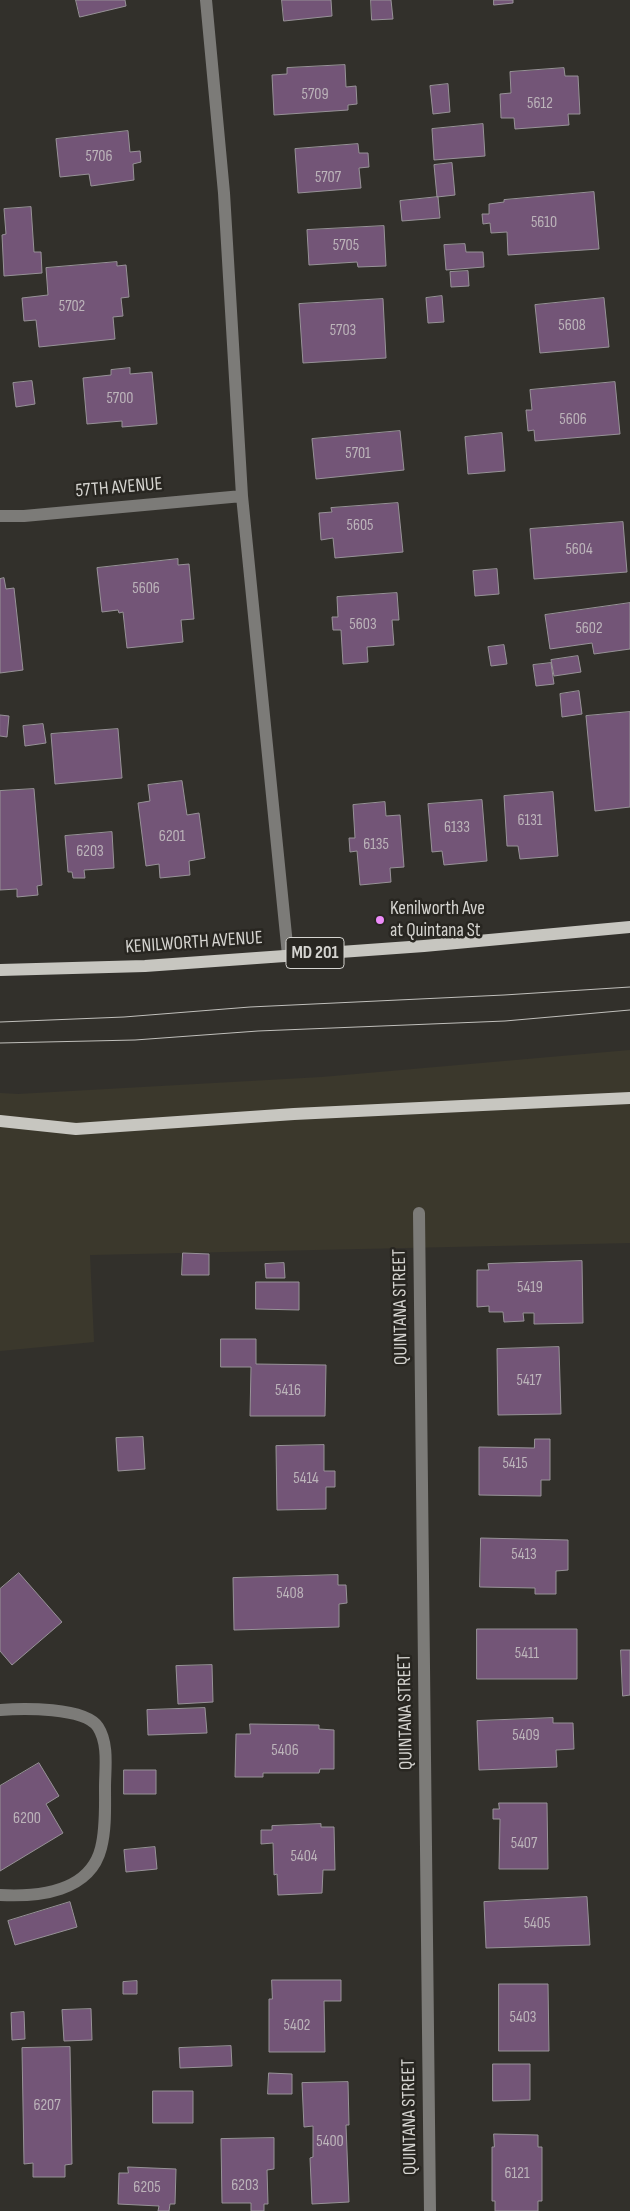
<!DOCTYPE html>
<html>
<head>
<meta charset="utf-8">
<style>
  body { margin:0 }
  canvas { display:block; background:#32302b }
</style>
</head>
<body>
<canvas width="630" height="2211"></canvas>
<script>
const context = document.querySelector('canvas').getContext('2d');
context.lineJoin = 'round';
function fill(path, color) { context.fillStyle = color; context.fill(path, 'evenodd'); }
function strokePath(path, color, width, dash) { context.strokeStyle = color; context.lineWidth = width; context.lineCap = dash ? 'butt' : 'round'; context.setLineDash(dash || []); context.stroke(path); }
function write(font, color, halo, rows, align = 'center') {
  context.font = font + ' "Sofia Sans Condensed",sans-serif'; context.lineWidth = 5; context.setLineDash([]); context.textBaseline = 'middle'; context.strokeStyle = halo; context.fillStyle = color; for (const [text, x, y, turn = 0] of rows) {
    context.save(); context.translate(x, y); context.rotate((+turn || 0) * Math.PI / 180); context.textAlign = isNaN(turn) ? turn : align; if (halo) context.strokeText(text, 0, 0); context.fillText(text, 0, 0); context.restore();
  }
}
fill(new Path2D(`
  M630 1050V1243L90 1255 94 1342 0 1351V1093L18 1094 322 1077Z`), '#3b382c');
const building = new Path2D(`
  M76 0H125L126 6 80 17Z
  M282 0H331L332 16 284 21Z
  M371 0H391L393 19 372 20Z
  M494 0H513V3L494 5Z
  M345 65 346 87 356 86 357 104 348 105V110L274 115 272 75 287 74V68Z
  M564 68 565 76H578L580 114H568L569 125 515 129 514 118H501L500 94 511 93 510 72Z
  M448 84 450 112 433 114 430 86Z
  M483 124 485 156 434 160 432 129Z
  M128 131 130 152 140 151 141 162 133 164 134 180 91 186 89 174 60 177 56 139Z
  M358 144 359 153H368L369 167 359 168 361 188 298 193 295 149Z
  M452 163 455 195 437 197 434 165Z
  M594 192 599 249 508 255 507 232 491 233 490 223 483 224 482 214H489V204L504 202V200Z
  M438 197 440 218 402 221 400 201Z
  M31 207 34 252H41L42 273 4 276 2 235 6 234 4 209Z
  M384 226 386 266 358 267 357 262 309 265 307 230Z
  M465 244 466 252H483L484 267 446 270 444 245Z
  M117 262V266L126 265 129 297 121 298 123 316 113 317 115 339 39 347 36 320 24 321 22 298 48 295 46 268Z
  M468 271 469 286 451 287 450 272Z
  M442 296 444 322 428 323 426 298Z
  M604 298 609 347 540 353 535 305Z
  M383 299 386 358 303 363 299 304Z
  M130 368V374L152 372 157 424 122 427V421L87 424 83 378 111 375V370Z
  M32 381 35 404 16 407 13 383Z
  M615 382 620 434 535 441 534 430 528 431 526 410H532L530 390Z
  M400 431 404 470 316 479 312 439Z
  M502 433 505 471 468 474 465 437Z
  M398 503 403 552 335 558 333 538 321 540 319 513 332 512 331 508Z
  M623 522 627 572 534 579 530 529Z
  M178 559V565L189 564 194 619 181 620 183 642 127 648 123 612 119 613 118 610 102 612 97 568Z
  M497 569 499 594 475 596 473 571Z
  M4 578 6 589 14 588 23 670 0 673V579Z
  M397 593 399 620H392L394 645 367 647 368 662 343 664 341 630H333L332 617H338L337 597Z
  M630 603V649L594 654 592 643 550 649 545 615Z
  M504 645 507 664 491 666 488 647Z
  M578 656 581 672 554 676 551 660Z
  M551 663 554 684 536 686 533 665Z
  M579 691 582 714 562 717 560 694Z
  M630 712V807L595 811 586 716Z
  M0 715 9 716 7 737 0 736Z
  M43 724 46 743 25 746 23 726Z
  M118 729 122 778 55 784 51 734Z
  M182 781 187 815 199 813 205 858 189 861 190 875 160 878 159 864 146 866 138 803 150 801 148 785Z
  M34 789 42 885 37 886 38 895 17 897V889L0 890V791Z
  M553 792 558 856 520 859 518 846H507L504 796Z
  M482 800 487 861 444 865 442 851 432 852 428 804Z
  M385 802 386 816 400 815 404 867 390 868 391 882 360 885 357 851 350 852 349 838H355L353 805Z
  M112 832 114 868 84 870 85 878H73L72 872H68L65 836Z
  M183 1253 209 1254V1275H182Z
  M582 1261 583 1323 534 1324V1313H523L524 1321 504 1322 503 1312H489V1306L477 1307V1270H489L488 1264Z
  M284 1263 285 1278H266L265 1264Z
  M256 1282H299V1310L256 1309Z
  M221 1339H256V1364L326 1365 325 1416H250L251 1367H221Z
  M559 1347 561 1414 498 1415 497 1349Z
  M143 1437 145 1469 118 1471 116 1438Z
  M535 1439H550V1480H541V1496L479 1495V1447L534 1448Z
  M324 1445V1471H335V1487H326V1509L277 1510 276 1446Z
  M481 1538 568 1540V1570L556 1571V1594H535V1588L480 1587Z
  M19 1573 62 1622 12 1665 0 1651V1589Z
  M338 1575V1585H346L347 1603 339 1604V1627L234 1630 233 1578Z
  M477 1629H577V1679H477Z
  M621 1650H630V1695L623 1696Z
  M212 1665 213 1702 178 1704 176 1666Z
  M205 1708 207 1733 148 1735 147 1710Z
  M553 1718V1723H573L574 1749 556 1750 557 1767 479 1770 477 1721Z
  M250 1724 319 1725V1729L334 1730V1769H320L319 1773H263V1777H235L236 1734H250Z
  M39 1763 59 1796 46 1804 63 1833 0 1871V1786Z
  M124 1770H156V1794H124Z
  M499 1803H547L548 1869H499L500 1819H493V1809H499Z
  M321 1824V1827H334L335 1870H323L322 1893 278 1895 277 1874 274 1875 273 1843 261 1844V1830H272V1826Z
  M155 1847 157 1869 126 1872 124 1850Z
  M587 1897 590 1945 486 1948 484 1902Z
  M70 1902 77 1927 15 1945 8 1921Z
  M272 1980H341V2001H324L325 2052H269V1999H272Z
  M137 1981V1994H123V1982Z
  M499 1984H548L549 2051H499Z
  M91 2009 92 2040 64 2041 62 2010Z
  M24 2012 25 2039 12 2040 11 2013Z
  M231 2046 232 2066 180 2068 179 2048Z
  M70 2047 72 2164 65 2165V2177H33V2163L24 2164 22 2048Z
  M493 2064H530V2100L493 2101Z
  M269 2073 292 2074V2094H268Z
  M348 2082 349 2125H346L349 2202 312 2204 310 2158 313 2157V2126L304 2127 302 2083Z
  M153 2091H193V2123H153Z
  M494 2134 538 2135V2147H542V2201H538V2211H495V2201H492V2147H494Z
  M274 2138V2169L267 2170 268 2204H264V2211H251V2203H222L221 2139Z
  M128 2167 176 2169 175 2204H170L169 2211H158L159 2206 118 2204 119 2173H128Z`);
fill(building, '#735577');
strokePath(building, '#979297', 1);
strokePath(new Path2D(`
  M206 0 224 193 242 496 288 955
  M0 516H24L242 496
  M419 1213 430 2211
  M0 1710C22 1708 85 1707 98 1727 109 1744 105 1769 105 1787 105 1807 106 1829 101 1848 90 1892 38 1897 0 1895`), '#7c7b78', 12);
strokePath(new Path2D(`
  M0 970 145 966 424 946 630 927
  M0 1121 76 1129 294 1114 630 1098`), '#c7c6c0', 12);
strokePath(new Path2D(`
  M0 1022 124 1017 250 1007 504 995 630 987
  M0 1043 135 1040 258 1031 505 1021 630 1010`), '#c0bfbb', 1);
for (const [x, y, r, color] of [
  [380,920,5,"#ed8cf9"]
]) { const dot = new Path2D(); dot.arc(x, y, r, 0, 2 * Math.PI); context.fillStyle = color; context.fill(dot); strokePath(dot, '#282621', 2); }
write('16px', '#bcb4ba', null, [
  ["5709",315,95],
  ["5612",540,104],
  ["5706",99,157],
  ["5707",328,178],
  ["5610",544,223],
  ["5705",346,246],
  ["5702",72,307],
  ["5608",572,326],
  ["5703",343,331],
  ["5700",120,399],
  ["5606",573,420],
  ["5701",358,454],
  ["5605",360,526],
  ["5604",579,550],
  ["5606",146,589],
  ["5603",363,625],
  ["5602",589,629],
  ["6131",530,821],
  ["6133",457,828],
  ["6201",172,837],
  ["6135",376,845],
  ["6203",90,852],
  ["5419",530,1288],
  ["5417",529,1381],
  ["5416",288,1391],
  ["5415",515,1464],
  ["5414",306,1479],
  ["5413",524,1555],
  ["5408",290,1594],
  ["5411",527,1654],
  ["5409",526,1736],
  ["5406",285,1751],
  ["6200",27,1819],
  ["5407",524,1844],
  ["5404",304,1857],
  ["5405",537,1924],
  ["5403",523,2018],
  ["5402",297,2026],
  ["6207",47,2106],
  ["5400",330,2142],
  ["6121",517,2174],
  ["6203",245,2186],
  ["6205",147,2188]
]);
for (const [x, y, w] of [
  [315,953,58]
]) { const box = new Path2D(); box.roundRect(x - w / 2, y - 15.5, w, 31, 4); context.fillStyle = '#282621'; context.fill(box); strokePath(box, '#d5d4d0', 1); }
write('bold 18px', '#d5d4d0', null, [
  ["MD 201",315,953]
]);
write('19px', '#d5d4d0', '#282621', [
  ["57TH AVENUE",119,488,-5],
  ["KENILWORTH AVENUE",194,943,-4],
  ["QUINTANA STREET",401,1307,-91],
  ["QUINTANA STREET",406,1712,-91],
  ["QUINTANA STREET",410,2117,-91]
]);
write('19px', '#d5d4d0', '#282621', [
  ["Kenilworth Ave",390,909],
  ["at Quintana St",390,931]
], 'left');
</script>
</body>
</html>
